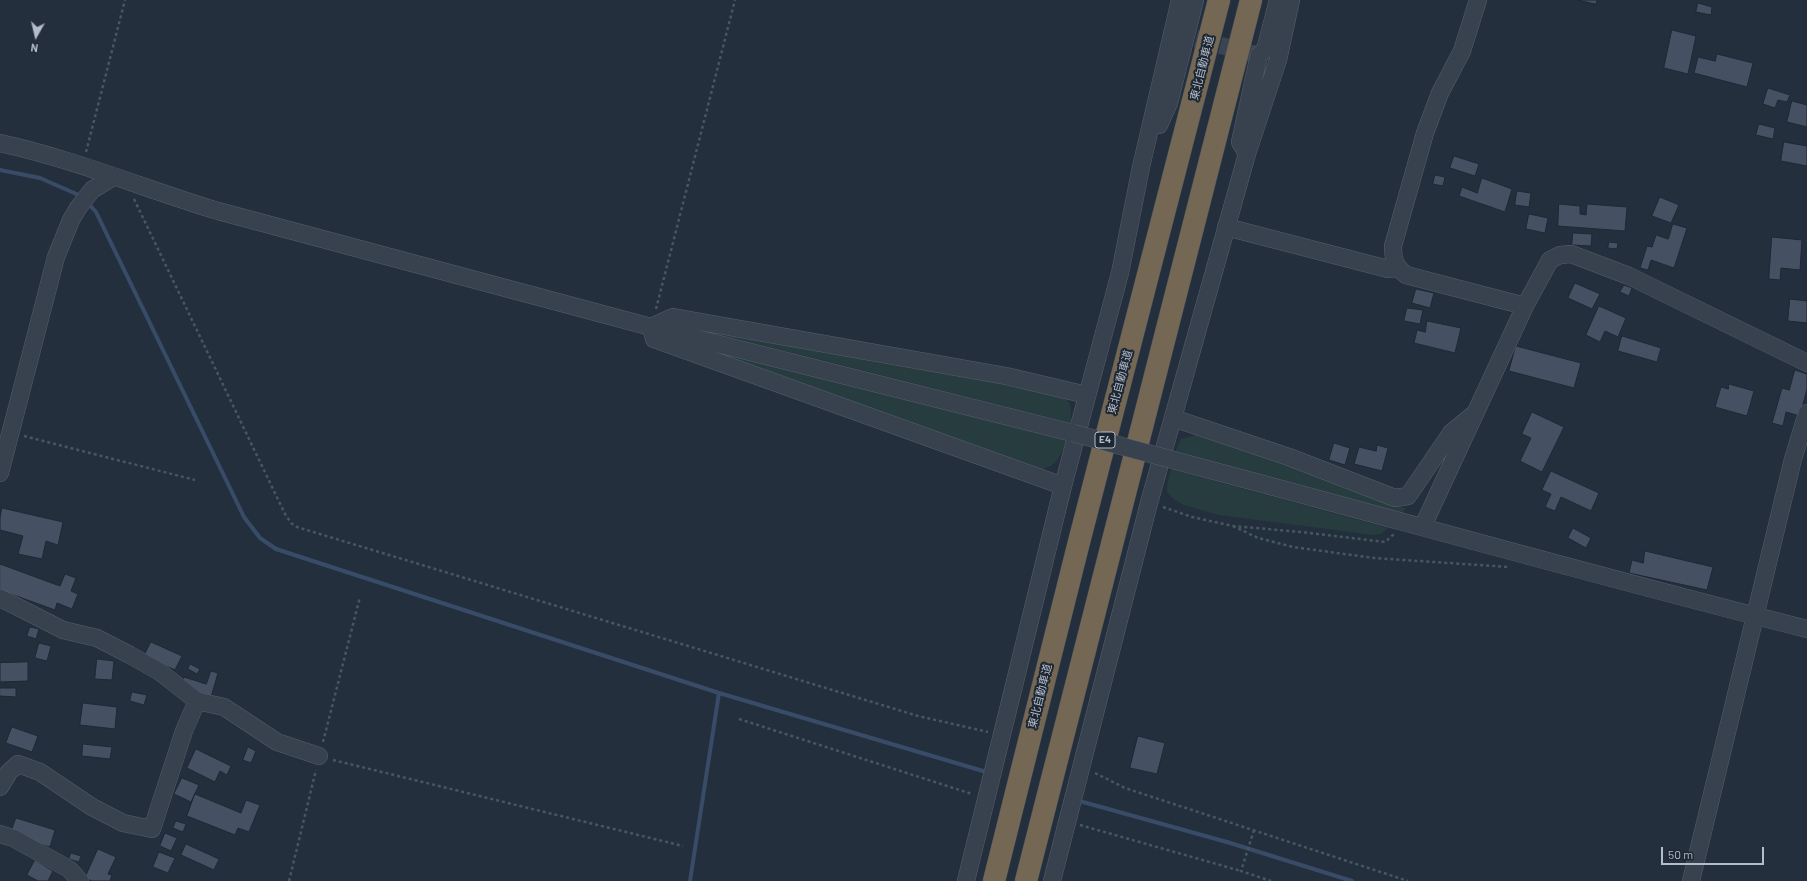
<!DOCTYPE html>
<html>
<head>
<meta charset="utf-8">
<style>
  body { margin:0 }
  #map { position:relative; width:1807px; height:881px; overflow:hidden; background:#242f3e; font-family:Barlow,sans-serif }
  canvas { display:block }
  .north { position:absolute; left:16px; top:16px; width:40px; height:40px; -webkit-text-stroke:3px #1d2633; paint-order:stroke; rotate:188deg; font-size:11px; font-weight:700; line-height:16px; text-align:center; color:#b4bcc9 }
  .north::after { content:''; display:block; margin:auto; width:14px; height:18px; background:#b4bcc9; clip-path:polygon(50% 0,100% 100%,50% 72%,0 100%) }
  .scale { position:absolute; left:1661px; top:847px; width:103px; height:18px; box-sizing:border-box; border:2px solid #b4bcc9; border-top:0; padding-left:5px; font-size:12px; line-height:14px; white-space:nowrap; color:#b4bcc9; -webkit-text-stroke:3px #1d2633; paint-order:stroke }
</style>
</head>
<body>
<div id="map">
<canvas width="1807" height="881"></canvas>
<div class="north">N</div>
<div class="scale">50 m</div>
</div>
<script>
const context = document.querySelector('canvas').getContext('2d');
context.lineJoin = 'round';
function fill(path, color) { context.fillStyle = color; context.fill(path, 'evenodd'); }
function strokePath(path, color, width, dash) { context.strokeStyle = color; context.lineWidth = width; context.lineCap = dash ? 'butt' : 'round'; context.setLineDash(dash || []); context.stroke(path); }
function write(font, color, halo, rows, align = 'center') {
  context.font = font + ' Barlow,"Noto Sans JP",sans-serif'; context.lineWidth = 4; context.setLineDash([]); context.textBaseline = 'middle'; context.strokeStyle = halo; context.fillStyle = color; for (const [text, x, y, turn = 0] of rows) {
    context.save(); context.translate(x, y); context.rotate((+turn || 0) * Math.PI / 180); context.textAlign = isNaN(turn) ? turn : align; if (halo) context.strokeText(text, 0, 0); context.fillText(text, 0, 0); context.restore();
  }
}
fill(new Path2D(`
  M682 325 1059 394C1073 402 1071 408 1071 423Z
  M678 342 1067 440C1060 456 1058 467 1038 470Z
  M1199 434 1251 450 1405 508 1403 515 1175 452 1181 439Z
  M1171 469 1388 528 1381 534 1373 535 1219 515 1184 505 1175 500 1167 492V486Z`), '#263c3f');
strokePath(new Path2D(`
  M0 170 40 178 81 196
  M87 202 96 212 244 517 260 538 276 549 719 693 983 771
  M1083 802 1227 842 1352 881
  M690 881 719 693`), '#394c67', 4);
const building = new Path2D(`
  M1578 0H1597L1596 4Z
  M1698 3 1712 7 1711 15 1696 12Z
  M1672 30 1696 36 1688 74 1664 68Z
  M1717 54 1753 63 1747 87 1694 73 1698 57 1715 61Z
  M1768 88 1790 95 1787 102 1778 100 1775 108 1763 104Z
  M1792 101 1807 105V127L1787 122Z
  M1759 124 1775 128 1773 139 1756 135Z
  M1784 142 1807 146V166L1781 161Z
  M1454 156 1479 164 1475 176 1450 168Z
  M1435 175 1445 177 1443 186 1433 184Z
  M1482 178 1512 189 1505 212 1459 196 1462 187 1477 193Z
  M1517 191 1531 193 1529 207 1515 205Z
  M1660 197 1679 205 1671 223 1652 216Z
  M1559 204 1580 206V214L1586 215 1587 204 1627 207 1625 231 1558 226Z
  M1529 214 1548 218 1545 233 1526 229Z
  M1673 224 1687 228 1674 268 1651 260 1648 270 1640 268 1647 246 1652 247 1656 235 1668 239Z
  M1573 233 1592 234 1591 246 1572 245Z
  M1772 237 1802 240 1800 270 1781 268 1780 280 1769 279Z
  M1609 242 1618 243 1617 249 1608 248Z
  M1575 283 1600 294 1592 309 1568 298Z
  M1624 285 1632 288 1629 296 1620 292Z
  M1416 289 1434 293 1430 308 1412 303Z
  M1790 299 1807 301V323L1788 321Z
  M1599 306 1626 318 1618 337 1605 331 1600 342 1586 335Z
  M1407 308 1423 310 1420 324 1404 321Z
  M1427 321 1461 328 1455 353 1414 343 1417 330 1425 332Z
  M1622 336 1661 348 1657 362 1618 351Z
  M1516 346 1581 363 1574 388 1509 371Z
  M1795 370 1807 374V389L1800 416 1786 412 1783 426 1772 423 1782 388 1789 390Z
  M1729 384 1754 391 1747 416 1715 407 1721 387 1728 389Z
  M1532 412 1564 427 1542 472 1520 461 1531 438 1522 434Z
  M1334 443 1350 448 1345 465 1329 460Z
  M1377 445 1388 448 1382 471 1354 464 1359 447 1376 451Z
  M1551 471 1599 493 1591 511 1561 497 1555 511 1545 507 1551 494 1542 490Z
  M2 508 63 522 58 545 46 541 42 559 18 554 23 536 0 530V518Z
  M1573 528 1591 538 1586 548 1568 538Z
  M1645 551 1713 567 1707 590 1629 573 1632 560 1643 563Z
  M0 564 60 586 65 574 76 578 71 591 78 594 72 609 57 603 55 610 0 590Z
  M30 627 39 629 36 639 27 636Z
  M151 642 182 656 175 670 144 656Z
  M39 643 51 646 47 661 35 658Z
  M97 659 114 661 112 680 95 679Z
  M28 662V681L0 682V663Z
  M190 664 200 669 197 674 188 669Z
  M211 671 218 673 211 697 181 687 184 677 206 684Z
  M0 688H16V697L0 696Z
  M132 692 147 695 144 705 130 701Z
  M83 703 117 707 115 729 80 725Z
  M12 727 38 736 32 752 6 743Z
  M1138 736 1165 743 1157 774 1130 768Z
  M83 744 112 747 110 759 82 756Z
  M248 747 256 751 251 763 243 760Z
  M196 749 231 766 227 775 220 771 215 782 187 768Z
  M182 778 199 785 191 802 174 794Z
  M195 794 241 813 246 800 260 805 249 832 238 828 235 835 187 816Z
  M16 818 55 830 50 847 10 835Z
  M176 821 186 824 183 832 173 828Z
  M165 833 177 838 171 851 160 846Z
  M186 844 219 859 214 870 181 855Z
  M98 849 116 857 108 874 112 875 110 881H92L85 878Z
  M159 852 175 858 168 873 153 867Z
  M71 853 81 856 79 862 69 859Z
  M35 860 53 871 48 881H38L27 875Z`);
fill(building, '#455162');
strokePath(building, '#1f2835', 1);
strokePath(new Path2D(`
  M1196 39 1254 54`), '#3a4453', 17, [17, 8]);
const minor = new Path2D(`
  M1478 0 1462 51 1440 93 1425 133 1393 246C1393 260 1395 266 1406 275L1525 306
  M1159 125 1169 103 1195 0
  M0 143C74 159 145 189 218 211L651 327 1073 433
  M1244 149 1240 142 1259 55 1265 50 1278 0
  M1226 227 1388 269 1397 268
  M1173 418 1289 457 1395 498 1408 496 1451 433 1474 414
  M1188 464C1395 519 1600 577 1807 629
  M0 473 56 257 71 220 78 208 92 190 113 177
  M1063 486 654 339 651 327 673 317 1006 376 1087 395
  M1423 526 1525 306 1550 260 1560 255 1571 254 1629 276 1807 363
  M0 598 63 630 97 638 130 655 160 672 197 701 224 707 277 742 319 756
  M0 787 9 772 18 764 40 772 92 807 123 823 152 829 184 731 197 701
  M0 834 13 838 69 869 80 881
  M966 881 1063 486 1120 273 1141 167 1180 0
  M1052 881 1149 503 1247 154 1278 60 1291 0
  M1691 881 1793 459 1807 413`);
const highway = new Path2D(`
  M994 881 1079 542 1219 0
  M1026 881 1251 0`);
strokePath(minor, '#565f6c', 18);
strokePath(highway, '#434c59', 23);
strokePath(new Path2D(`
  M86 152 125 0
  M134 199 285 514 291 523 297 527 918 716 988 732
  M656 309 735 0
  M24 436 195 480
  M1163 507 1192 517 1233 526 1301 532 1385 542 1394 534
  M1233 526 1258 538 1293 547 1374 558 1509 567
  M739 719 972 794
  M323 742 360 597
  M333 760 683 846
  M1095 773 1125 788 1408 881
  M1080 825 1241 871
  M1254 830 1241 871 1271 881
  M289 881 316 770`), '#44595c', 2.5, [3, 3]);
strokePath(minor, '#38414e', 17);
strokePath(highway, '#746855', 22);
const minorBridge = new Path2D(`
  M1073 433 1188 464`);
strokePath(minorBridge, '#565f6c', 18, []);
strokePath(minorBridge, '#38414e', 17);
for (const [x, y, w] of [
  [1105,440,20]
]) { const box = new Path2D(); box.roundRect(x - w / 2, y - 8, w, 16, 3); context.fillStyle = '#1d2633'; context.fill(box); strokePath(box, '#b4bcc9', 1); }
write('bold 10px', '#b4bcc9', null, [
  ["E4",1105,440]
]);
write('11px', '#b4bcc9', '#1d2633', [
  ["東北自動車道",1202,68,-76],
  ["東北自動車道",1120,382,-75],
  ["東北自動車道",1040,696,-76]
]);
</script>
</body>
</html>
